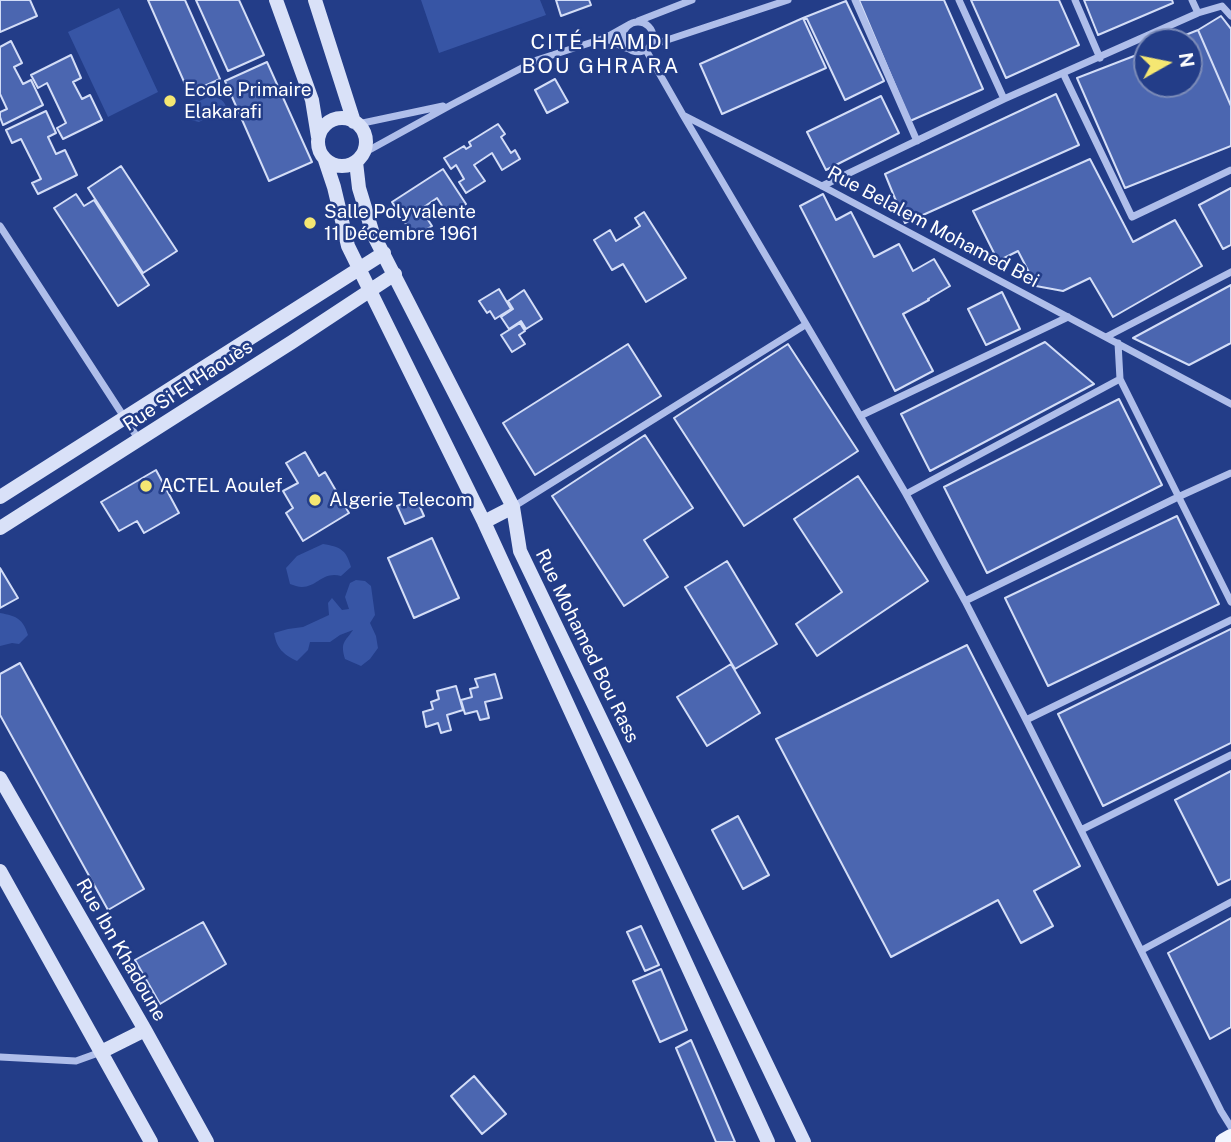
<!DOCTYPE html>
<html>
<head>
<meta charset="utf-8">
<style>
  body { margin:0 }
  #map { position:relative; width:1231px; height:1142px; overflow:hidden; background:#233d88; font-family:"Public Sans",sans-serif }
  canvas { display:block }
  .north { position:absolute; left:1133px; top:28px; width:70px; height:70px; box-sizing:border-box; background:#233d88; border:2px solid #7b8bb8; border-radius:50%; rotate:81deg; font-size:19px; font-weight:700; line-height:28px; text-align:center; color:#fff }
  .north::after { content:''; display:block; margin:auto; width:24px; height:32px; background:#f5e772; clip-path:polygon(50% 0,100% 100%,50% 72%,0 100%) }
</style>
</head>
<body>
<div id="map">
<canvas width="1231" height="1142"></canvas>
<div class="north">N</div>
</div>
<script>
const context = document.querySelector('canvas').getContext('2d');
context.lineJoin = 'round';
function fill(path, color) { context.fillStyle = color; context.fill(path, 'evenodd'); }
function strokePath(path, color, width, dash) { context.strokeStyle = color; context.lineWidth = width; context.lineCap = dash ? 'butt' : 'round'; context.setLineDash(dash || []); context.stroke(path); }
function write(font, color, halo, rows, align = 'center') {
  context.font = font + ' "Public Sans",sans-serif'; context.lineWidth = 5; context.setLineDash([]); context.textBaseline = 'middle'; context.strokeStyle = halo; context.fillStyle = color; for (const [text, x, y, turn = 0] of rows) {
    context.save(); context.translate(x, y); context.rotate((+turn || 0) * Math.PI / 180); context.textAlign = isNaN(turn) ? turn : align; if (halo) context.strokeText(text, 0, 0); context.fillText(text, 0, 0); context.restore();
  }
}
fill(new Path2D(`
  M421 0H540L546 15 439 53Z
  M119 8 158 92 108 117 68 32Z
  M210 96C220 98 225 100 227 110L222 115C213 113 206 119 199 122L191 120 188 111 195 103Z
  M323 544C340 547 346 549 351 567L341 576C323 571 317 587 302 587 298 587 294 585 290 584L286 568 297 556Z
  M356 580 365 581 371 586 375 615 370 623 376 636 378 648 370 659 361 666 345 659C340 642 345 642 353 630L340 635 330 642H310L308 650 297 661C283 654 277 649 274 633L288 629 303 627 329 615 328 603 332 598 342 610 349 609 345 597 350 583Z
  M0 613C17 616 23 619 28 635L19 644 12 643 0 646Z`), '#3755a5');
const building = new Path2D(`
  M0 0H30L37 16 0 32Z
  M148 0H185L220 79 189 93Z
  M196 0H239L264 55 228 71Z
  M556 0H589L591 5 561 16Z
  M859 0H944L983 89 910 121Z
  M971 0H1059L1079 45 1006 78Z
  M1084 0H1172L1173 3 1098 35Z
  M846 1 884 81 845 100 807 19 803 18Z
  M1221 16 1231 29V106L1198 30Z
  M803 18 826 68 722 114 700 64Z
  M1198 30 1231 106V146L1125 188 1077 78 1147 51V84H1189V42H1168Z
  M11 41 22 63 14 67 23 84 31 80 43 105 3 125 0 117V112L7 109 0 94V47Z
  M71 55 81 78 73 82 82 99 90 95 102 120 63 139 57 128 66 123 47 83 38 88 31 75Z
  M267 62 312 162 269 181 225 81Z
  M555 79 568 102 547 113 535 90Z
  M1056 94 1079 145 905 223 885 174Z
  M881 96 899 133 826 170 807 132Z
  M46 111 56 133 48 137 56 154 65 150 77 175 38 194 32 183 41 179 21 139 12 143 6 130Z
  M498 124 505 134 501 137 511 153 515 150 520 159 502 170 492 153 474 165 485 181 466 193 459 182 464 179 456 165 451 169 444 158 464 146 466 149 471 146 469 142Z
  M1090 159 1133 242 1175 220 1202 266 1113 317 1090 278 1063 291 1036 286 1018 251 998 261 973 211Z
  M121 166 177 251 143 273 88 188Z
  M443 169 466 204 448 215 437 198 421 209 432 226 414 237 392 202Z
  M1231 188V245L1223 249 1199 205Z
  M76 194 84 206 94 200 149 285 118 306 54 208Z
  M823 194 836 220 851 212 874 257 899 244 913 271 934 259 950 286 928 299 929 300 903 314 933 371 895 391 800 206Z
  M644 212 686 278 646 302 623 264 612 270 594 240 610 230 616 241 640 226 635 218Z
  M1231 285V343L1189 365 1133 338Z
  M499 289 511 309 495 319 490 311 487 313 479 301Z
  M524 290 542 319 526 329 521 321 509 329 501 317 513 309 508 301Z
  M1002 292 1020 329 986 345 968 309Z
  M520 323 525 331 519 335 525 344 512 352 501 335Z
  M1045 342 1094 384 930 471 901 414Z
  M628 344 661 396 535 475 503 423Z
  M788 344 858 451 744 526 674 418Z
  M1119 399 1162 485 987 573 944 487Z
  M645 435 693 508 644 540 668 577 624 606 552 496Z
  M305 452 319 476 325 472 349 513 303 541 286 513 293 508 283 491 298 483 286 463Z
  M156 470 179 513 144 533 137 521 119 531 101 502Z
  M858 476 928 581 817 656 796 624 842 592 794 519Z
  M416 498 424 516 405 524 397 506Z
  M1177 516 1219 604 1048 686 1005 598Z
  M432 538 459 598 414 618 388 558Z
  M727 561 777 644 735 669 685 587Z
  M0 568 18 598 0 608Z
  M1231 629V743L1103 806 1058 714Z
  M967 645 1080 866 1034 891 1053 926 1021 943 998 900 891 957 776 739Z
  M20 663 144 889 108 910 0 715V674Z
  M731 664 760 713 707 746 677 697Z
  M495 674 502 698 485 702 489 718 480 720 477 711 465 714 461 700 472 697 470 689 478 687 475 679Z
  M456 686 463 710 447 715 451 730 441 733 438 723 426 727 423 712 433 709 431 702 439 699 437 691Z
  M1231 771V879L1218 885 1175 800Z
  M738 816 769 875 743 889 712 830Z
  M1231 918V1027L1210 1039 1168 953Z
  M203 922 226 964 160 1004 135 960Z
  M641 926 659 965 645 971 627 932Z
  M661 969 687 1030 660 1042 633 981Z
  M691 1040 735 1142H716L676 1048Z
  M474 1076 506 1114 482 1134 451 1096Z`);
fill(building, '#4b66b0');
strokePath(building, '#d3ddf7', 2);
strokePath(new Path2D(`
  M855 0 917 141
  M959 0 1004 99
  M1075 0 1100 58
  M1198 13 1222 6 1231 16
  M638 21 692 0
  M623 37a15 15 0 1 1 30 0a15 15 0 1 1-30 0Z
  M605 38 626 48
  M652 45 788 0
  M646 50 683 115 822 186 1231 404
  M1063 73 1132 217 1231 170
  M683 115 906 494 965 601 1026 720 1221 1111 1231 1127
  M358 124 443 106
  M362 154 451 105 537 60 605 38 630 24
  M822 186 1004 99 1198 13 1192 0
  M0 226 139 440
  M1106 337 1231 272
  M1118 343 1120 379 1231 602
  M860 416 1068 317
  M906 494 1120 379
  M513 507 805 325
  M965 601 1178 497 1231 473
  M1026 720 1231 620
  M1081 830 1231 755
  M1142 950 1231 902
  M0 1057 76 1061 101 1052`), '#afbeea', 7);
strokePath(new Path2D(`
  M276 0 312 100 318 137
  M315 0 354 122
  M318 142a24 24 0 1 1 48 0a24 24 0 1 1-48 0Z
  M325 160 334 187 348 246 484 522 768 1142
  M356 162 359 188 373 234 513 507 520 551 804 1142
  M0 497 384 253
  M484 522 513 507
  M0 528 292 342 395 274
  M0 778 145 1030 207 1142
  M0 871 151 1142
  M101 1052 145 1030`), '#d9e1f8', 14);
strokePath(new Path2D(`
  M1224 1142 1231 1138`), '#f2f5fe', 18);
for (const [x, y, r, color] of [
  [170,101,7,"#f5e772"],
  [310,223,7,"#f5e772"],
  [146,486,7,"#f5e772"],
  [315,500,7,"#f5e772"]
]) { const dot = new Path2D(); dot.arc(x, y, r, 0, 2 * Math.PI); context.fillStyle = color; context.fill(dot); strokePath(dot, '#233d88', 2.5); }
write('19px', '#fff', '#233d88', [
  ["Ecole Primaire",184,90],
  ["Elakarafi",184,112],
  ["Salle Polyvalente",324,212],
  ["11 Décembre 1961",324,234],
  ["ACTEL Aoulef",160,486],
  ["Algerie Telecom",329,500]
], 'left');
write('19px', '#fff', '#233d88', [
  ["Rue Belalem Mohamed Bei",933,227,28],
  ["Rue Si El Haouès",188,386,-33],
  ["Rue Mohamed Bou Rass",587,646,64],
  ["Rue Ibn Khadoune",121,950,60]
]);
context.letterSpacing = '2px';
write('21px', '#fff', '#233d88', [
  ["CITÉ HAMDI",601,43],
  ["BOU GHRARA",601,67]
]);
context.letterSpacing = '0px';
</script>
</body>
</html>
